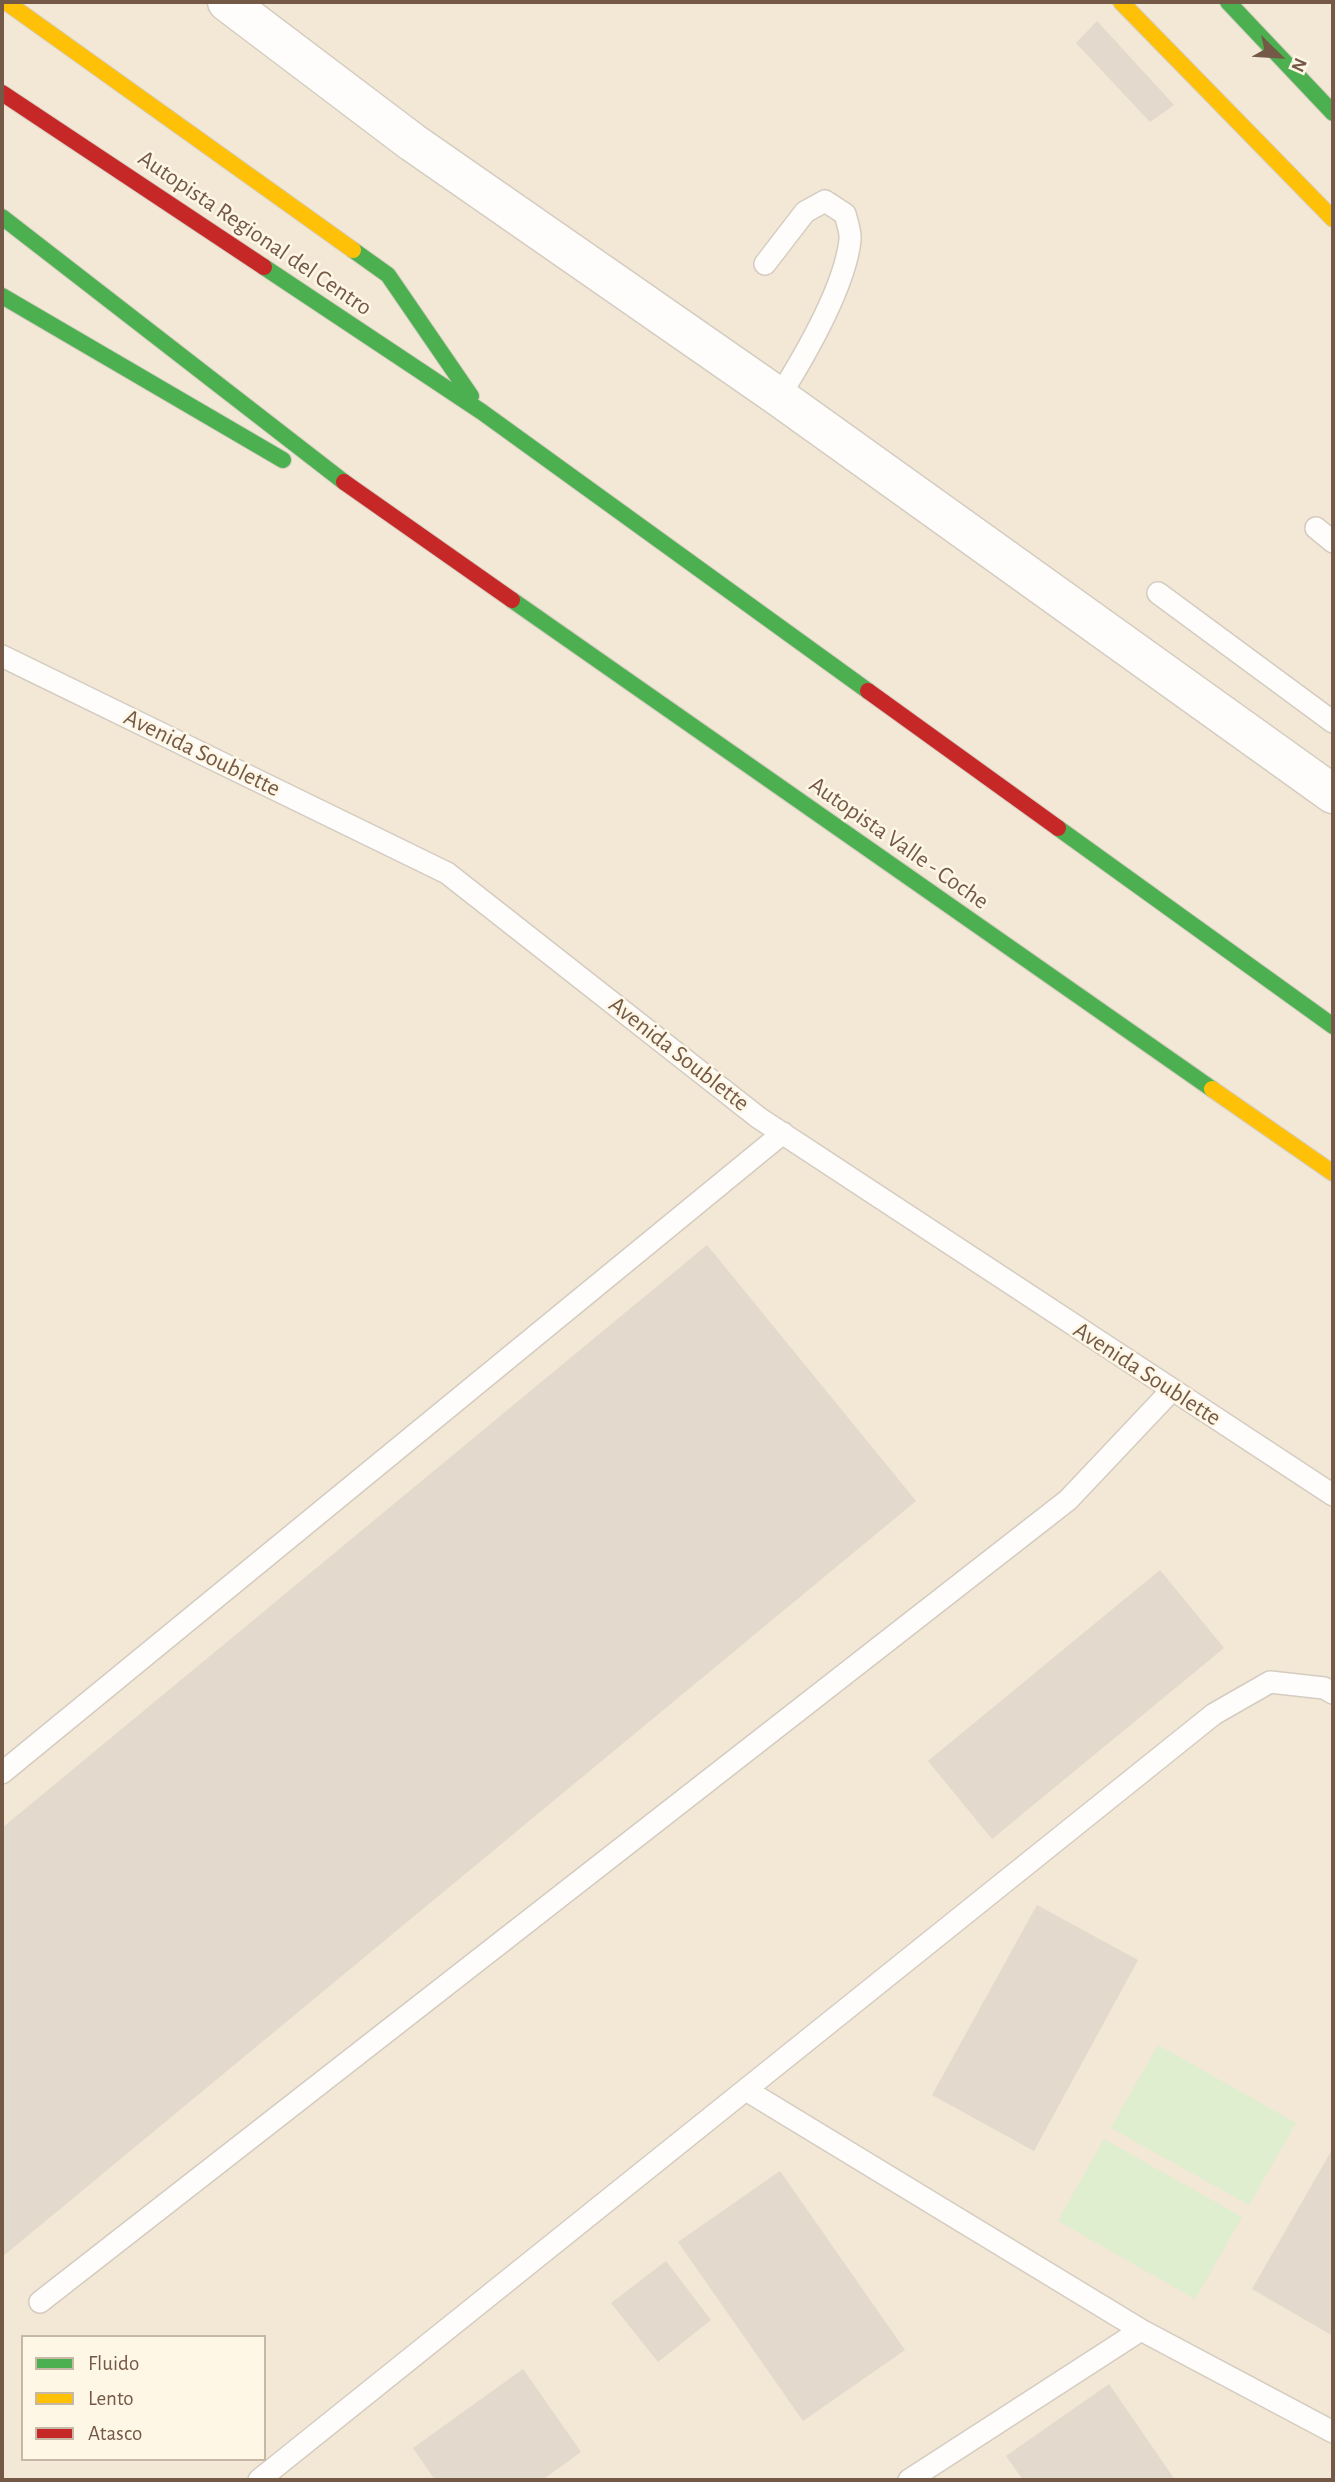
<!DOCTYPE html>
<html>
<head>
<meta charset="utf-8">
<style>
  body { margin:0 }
  #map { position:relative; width:1335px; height:2482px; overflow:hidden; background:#f6f1e6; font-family:"Alegreya Sans",sans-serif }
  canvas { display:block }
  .frame { position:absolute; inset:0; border:4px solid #745946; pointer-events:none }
  .legend { position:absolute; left:21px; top:2335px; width:245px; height:126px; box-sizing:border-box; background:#fff7e6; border:2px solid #c7b8a6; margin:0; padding:9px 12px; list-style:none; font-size:21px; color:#745946 }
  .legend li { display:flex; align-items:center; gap:14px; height:35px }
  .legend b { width:35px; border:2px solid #c7b8a6 }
  .north { position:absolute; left:1244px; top:21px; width:70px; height:70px; -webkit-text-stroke:5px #fff7e6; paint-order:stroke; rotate:114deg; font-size:19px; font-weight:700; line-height:28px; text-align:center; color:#745946 }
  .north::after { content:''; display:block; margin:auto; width:24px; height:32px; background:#745946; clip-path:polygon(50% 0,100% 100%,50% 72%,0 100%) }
</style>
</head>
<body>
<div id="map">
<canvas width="1335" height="2482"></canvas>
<div class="frame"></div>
<ul class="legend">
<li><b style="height:9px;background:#4caf50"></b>Fluido</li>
<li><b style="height:9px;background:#ffc107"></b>Lento</li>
<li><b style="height:9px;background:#c62828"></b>Atasco</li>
</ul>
<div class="north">N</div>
</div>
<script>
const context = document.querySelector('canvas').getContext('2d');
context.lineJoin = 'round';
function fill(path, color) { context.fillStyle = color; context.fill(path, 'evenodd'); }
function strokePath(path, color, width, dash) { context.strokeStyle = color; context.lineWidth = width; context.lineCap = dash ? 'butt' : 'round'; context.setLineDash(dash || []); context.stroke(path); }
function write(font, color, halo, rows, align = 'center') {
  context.font = font + ' "Alegreya Sans",sans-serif'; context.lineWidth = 5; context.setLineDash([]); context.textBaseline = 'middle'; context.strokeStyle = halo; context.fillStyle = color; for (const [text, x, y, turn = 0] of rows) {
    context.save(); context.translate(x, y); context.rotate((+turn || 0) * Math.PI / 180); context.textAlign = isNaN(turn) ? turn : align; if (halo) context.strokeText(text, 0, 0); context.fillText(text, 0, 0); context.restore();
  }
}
fill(new Path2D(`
  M2 2H1333V2480H2ZM23 2337H264V2459H23Z`), '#f2e8d5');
fill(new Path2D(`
  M1158 2045 1296 2123 1249 2205 1111 2128Z
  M1104 2139 1242 2217 1195 2299 1058 2221Z`), '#dfeecf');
fill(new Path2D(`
  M1097 21 1174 105 1150 122 1076 43Z
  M707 1245 916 1501 2 2257V1828Z
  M1160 1570 1224 1648 992 1839 928 1761Z
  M1037 1905 1138 1960 1034 2151 932 2095Z
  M1333 2148V2336L1252 2289Z
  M780 2171 905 2350 803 2421 678 2242Z
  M666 2261 711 2320 658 2362 611 2303Z
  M523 2369 581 2452 542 2480H435L413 2448Z
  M1109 2384 1175 2480H1023L1006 2456Z`), '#e3d9cd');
const lane = new Path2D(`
  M765 264 805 212 825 201 845 214C847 222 851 232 850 240 845 287 804 357 779 397
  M1316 528 1333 542
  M1158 593 1333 722
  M2 656 447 873 759 1118 1333 1495
  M2 1773 783 1133
  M746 2090 1141 2330 1333 2432
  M40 2302 1068 1500 1171 1391
  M259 2480 1214 1714 1270 1682 1324 1688 1333 1693
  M909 2480 1141 2330`);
const street = new Path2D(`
  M227 2 412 142 779 397 1333 794`);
const fast = new Path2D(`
  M1228 2 1333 113
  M2 217 344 482
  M353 250 388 275 471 396
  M264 267 482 412 868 691
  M2 296 283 460
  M512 600 1212 1089
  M1058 828 1333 1026`);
const slow = new Path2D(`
  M6 2 353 250
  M1121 2 1333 219
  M1212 1089 1333 1173`);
const jam = new Path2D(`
  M2 93 264 267
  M344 482 512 600
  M868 691 1058 828`);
strokePath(lane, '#d5ccc1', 24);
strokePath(street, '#d5ccc1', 41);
strokePath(fast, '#d6cdc2', 18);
strokePath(slow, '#d6cdc2', 18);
strokePath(jam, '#d6cdc2', 18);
strokePath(lane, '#fefdfb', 21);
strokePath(street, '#fefdfb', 38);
strokePath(fast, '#4caf50', 16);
strokePath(slow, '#ffc107', 16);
strokePath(jam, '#c62828', 16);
write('24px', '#745946', '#fff7e6', [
  ["Autopista Regional del Centro",255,233,34],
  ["Avenida Soublette",202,753,26],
  ["Autopista Valle - Coche",899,843,35],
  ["Avenida Soublette",679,1054,38],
  ["Avenida Soublette",1147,1374,33]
]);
</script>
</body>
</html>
